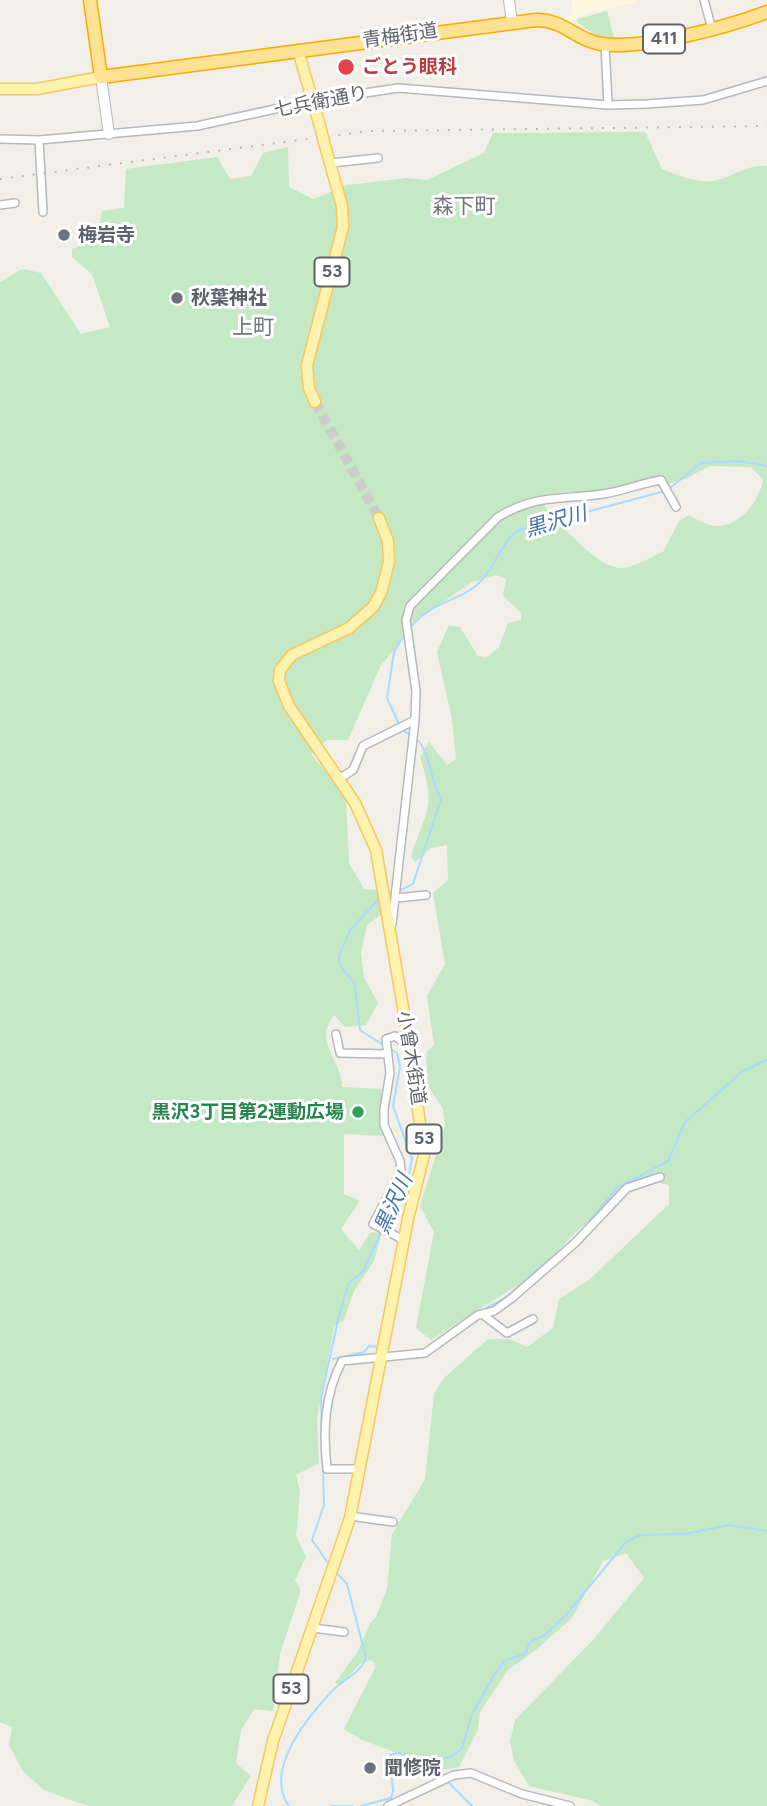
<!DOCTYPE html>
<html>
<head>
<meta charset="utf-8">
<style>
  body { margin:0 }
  canvas { display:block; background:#f1efe8 }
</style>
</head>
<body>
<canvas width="767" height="1806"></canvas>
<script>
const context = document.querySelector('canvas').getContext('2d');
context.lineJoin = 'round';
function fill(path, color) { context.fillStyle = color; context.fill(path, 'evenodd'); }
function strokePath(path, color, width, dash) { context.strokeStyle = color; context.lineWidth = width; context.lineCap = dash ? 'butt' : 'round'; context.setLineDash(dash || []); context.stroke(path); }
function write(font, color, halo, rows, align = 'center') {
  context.font = font + ' Figtree,"Noto Sans JP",sans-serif'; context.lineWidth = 6; context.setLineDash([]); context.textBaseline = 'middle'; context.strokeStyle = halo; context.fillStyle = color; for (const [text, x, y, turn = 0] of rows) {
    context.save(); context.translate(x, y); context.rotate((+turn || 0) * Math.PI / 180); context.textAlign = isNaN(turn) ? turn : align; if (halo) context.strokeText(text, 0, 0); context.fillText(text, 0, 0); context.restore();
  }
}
fill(new Path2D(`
  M572 0H636L637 2 584 14 569 23 561 20 572 14Z`), '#fef7e0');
fill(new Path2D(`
  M607 11 614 38H600L578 23 577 19Z
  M645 132 662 169C679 176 702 186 721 179 738 173 747 165 767 166V1806H601L593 1801 529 1786 514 1761 510 1741 515 1720 594 1639 644 1578 626 1553 603 1561 572 1618 537 1649 508 1670 480 1712 478 1729 459 1767 442 1770 360 1739 344 1729 376 1666 371 1660 360 1664 341 1685 335 1683 358 1651 370 1623 376 1617 387 1589 392 1534 425 1479 434 1394 443 1379 488 1339H509L527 1347 553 1328 559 1299 589 1280 669 1204V1185L641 1179 577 1231 535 1274 431 1340 416 1328 434 1232 420 1206 445 1126 443 1109 428 1086 426 1053 434 1045 427 996 445 964 433 893 448 880 447 845 431 848 415 862 411 857C426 809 437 809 420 757L429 742 447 765 456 759 452 719 437 652 449 625 460 627 478 656 486 658 499 647 508 623 521 620V613L503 596 506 579 496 575 472 582 406 628 400 643 381 665 348 740H327L311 754 346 796 349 863 364 889 377 890 382 914 367 925 361 953 364 977 378 1003 366 1025 345 1027 334 1015C312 1042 343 1061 342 1087L382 1089 380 1111 385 1136 344 1134V1194L360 1201 341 1229 359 1250 370 1233 382 1232 374 1261 354 1291 344 1320 334 1327 317 1420 319 1463 296 1475 300 1492 296 1536 306 1557 295 1580 301 1590 280 1654 273 1711 254 1709 241 1730 236 1763 251 1776 232 1806H89L74 1801 44 1790 23 1771 9 1745 12 1727 0 1722V282L22 269 41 273 81 334 110 327 92 274 72 257V249L96 240 102 211 124 208 126 169 217 157 230 179 251 176 263 153 288 147 289 187 313 199 348 185 407 178 427 180 484 153 493 133ZM710 466 751 467 763 480C759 502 740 527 715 526 706 525 696 519 689 515L679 521 663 552C651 557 633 568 621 568 597 568 558 522 544 505L567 492 600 496 647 478 668 484 687 478Z`), '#c5e8c5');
strokePath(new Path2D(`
  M670 488 701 463 738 461 767 466
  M410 628C434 599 458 603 479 583 496 567 499 544 519 530L665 491
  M399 724 387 698 394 652 406 632
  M402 729 411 736
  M399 891 413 884 441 799C431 783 429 747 416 739
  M380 898 350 930 339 956 340 965 355 984 360 1030 382 1044
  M384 1225 409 1176 412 1159 393 1106 400 1067 397 1053 390 1049
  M585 1227 617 1188 668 1161 685 1122 743 1071 767 1060
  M479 1312 505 1298 579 1234
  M333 1359 364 1352 369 1346 379 1347
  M330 1566 312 1540 324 1505 321 1398 338 1320 348 1284 363 1271 382 1230
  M436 1762 454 1755 462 1748 472 1714 496 1672 506 1660 525 1654 530 1642 545 1635 566 1615 626 1542 640 1535 685 1534 729 1525 767 1531
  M448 1782 472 1806
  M289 1806C263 1770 307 1718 331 1692 342 1680 360 1674 366 1658L347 1584 336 1572
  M331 1806H353
  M361 1806 391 1798 393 1792 390 1755 397 1753 436 1762 445 1778`), '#aadaff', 2);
strokePath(new Path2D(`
  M315 402 379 518`), '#ccccc8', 10, [10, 5]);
const street = new Path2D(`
  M704 0 712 29
  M605 44 608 105
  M0 139 39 140 197 126 312 101 398 88 608 105 647 104 703 100 767 81
  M39 140 43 212
  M331 163 378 158
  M0 205 15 203
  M339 779 353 770 363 746 415 720
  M396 898 426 895
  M392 924 415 720 416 691 406 620 410 606 498 517C536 494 562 500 603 494 623 491 642 483 661 480L676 507
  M336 1034 340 1053 388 1054
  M404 1240 373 1224 401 1171 400 1161 384 1125V1109L390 1073 386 1039 395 1036 410 1048
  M482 1314 507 1333 533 1319
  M360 1469H327C323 1431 324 1396 342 1361L425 1353 478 1315 494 1311 512 1298 575 1243 627 1188 660 1177
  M350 1516 393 1522
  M313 1628 344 1632
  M388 1806 454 1775 471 1773 522 1794 570 1806`);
const secondary = new Path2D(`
  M509 0 512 22
  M101 77 109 134`);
const primary = new Path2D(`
  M298 50 321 130
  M0 89H37L101 77
  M315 402 309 388 307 365 343 227 342 206 324 142
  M258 1806 273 1741 350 1518 408 1219 424 1155 410 1048 376 850 355 803 289 706 279 681 280 670 292 655 349 628 373 607 381 593 389 562 388 541 379 518`);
const highway = new Path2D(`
  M90 0 101 77 536 20C565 20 576 40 601 44 643 50 727 27 767 12`);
strokePath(street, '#b5b8bc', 10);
strokePath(secondary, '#b6babf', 12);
strokePath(primary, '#f2c960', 13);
strokePath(highway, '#f9ab00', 15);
strokePath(street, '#fff', 7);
strokePath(secondary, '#fff', 10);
strokePath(primary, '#fff2af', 10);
strokePath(highway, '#fde293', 12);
strokePath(new Path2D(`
  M0 179 370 131 767 126`), '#b6b7b8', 2, [2, 9]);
const primaryBridge = new Path2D(`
  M321 130 324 142`);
strokePath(primaryBridge, '#f2c960', 13, []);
strokePath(primaryBridge, '#fff2af', 10);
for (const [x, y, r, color] of [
  [346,67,9,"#e0444e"],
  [64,235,7,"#6b7280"],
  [177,298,7,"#6b7280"],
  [358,1112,7,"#2e9e5b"],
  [370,1768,7,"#6b7280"]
]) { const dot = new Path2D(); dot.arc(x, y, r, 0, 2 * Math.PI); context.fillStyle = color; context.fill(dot); strokePath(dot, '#fff', 2.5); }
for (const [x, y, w] of [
  [664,39,42],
  [332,272,35],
  [424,1139,35],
  [291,1689,35]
]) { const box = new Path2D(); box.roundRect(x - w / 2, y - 14.5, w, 29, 5); context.fillStyle = '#fff'; context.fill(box); strokePath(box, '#5f6368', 2); }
write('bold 18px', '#5f6368', null, [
  ["411",664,39],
  ["53",332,272],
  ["53",424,1139],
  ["53",291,1689]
]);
write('19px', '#5f6368', '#fff', [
  ["青梅街道",400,36,-8],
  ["七兵衛通り",321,102,-11],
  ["小曾木街道",411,1058,81]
]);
write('bold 19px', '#be3a42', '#fff', [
  ["ごとう眼科",362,67]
], 'left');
write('bold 19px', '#5b616d', '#fff', [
  ["梅岩寺",78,235],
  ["秋葉神社",191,298],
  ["聞修院",384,1768]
], 'left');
write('bold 19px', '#27864d', '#fff', [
  ["黒沢3丁目第2運動広場",344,1112]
], 'right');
write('21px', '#70757a', '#fff', [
  ["森下町",464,207],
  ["上町",253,328]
]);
write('italic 21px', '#4174aa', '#fff', [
  ["黒沢川",556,522,-16],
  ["黒沢川",394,1204,-66]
]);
</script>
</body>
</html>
